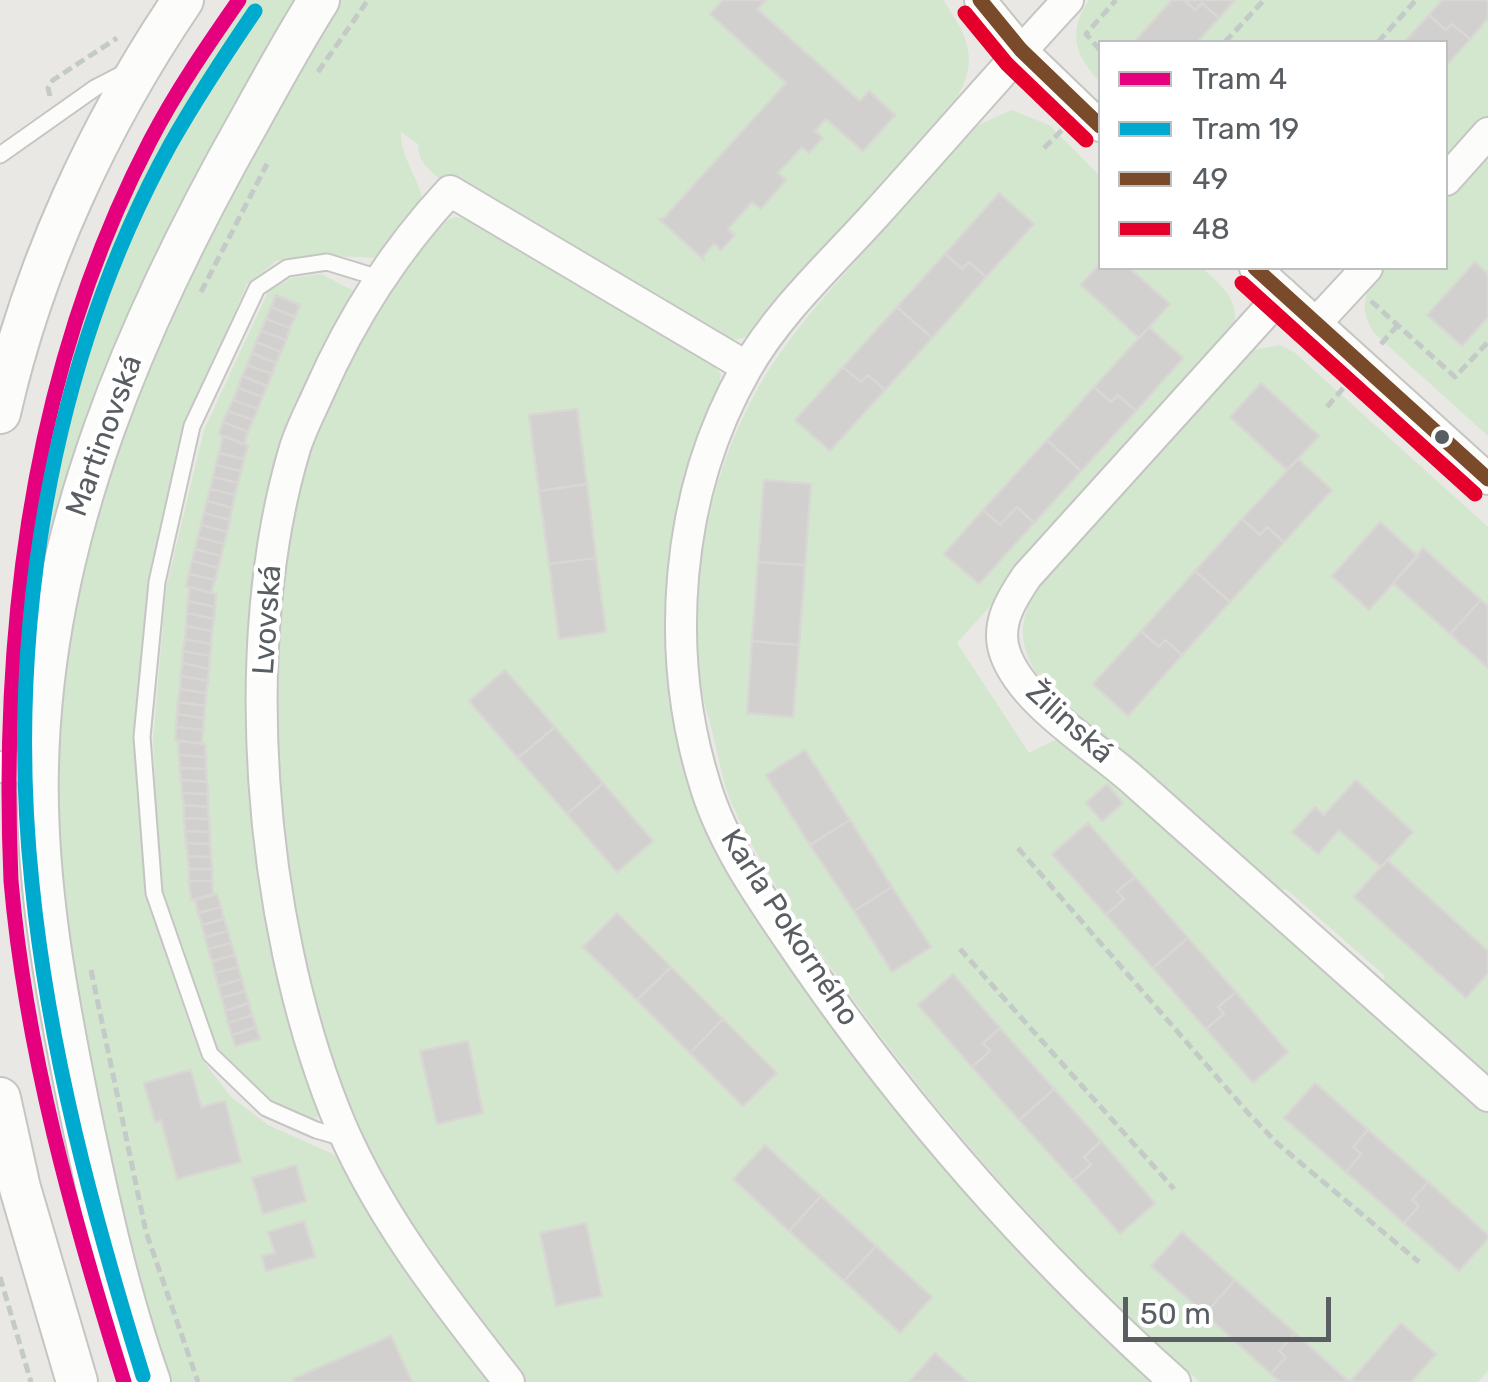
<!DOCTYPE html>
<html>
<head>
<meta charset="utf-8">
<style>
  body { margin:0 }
  #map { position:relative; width:1488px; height:1382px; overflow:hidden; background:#eae8e4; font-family:Rubik,sans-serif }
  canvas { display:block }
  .legend { position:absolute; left:1098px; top:40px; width:350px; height:230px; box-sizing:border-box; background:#fff; border:2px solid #bdbfc0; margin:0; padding:12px 18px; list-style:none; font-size:30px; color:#595e62 }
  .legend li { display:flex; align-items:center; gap:20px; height:50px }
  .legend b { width:50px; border:2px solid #bdbfc0 }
  .scale { position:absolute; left:1123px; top:1297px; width:208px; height:45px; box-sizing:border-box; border:5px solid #595e62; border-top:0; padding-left:12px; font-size:30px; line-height:35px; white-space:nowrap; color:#595e62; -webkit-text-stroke:8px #fff; paint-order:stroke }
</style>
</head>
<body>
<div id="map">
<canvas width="1488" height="1382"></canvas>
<ul class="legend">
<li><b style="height:12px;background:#e5007d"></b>Tram 4</li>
<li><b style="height:12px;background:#00a9ce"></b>Tram 19</li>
<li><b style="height:12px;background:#7a4b2a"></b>49</li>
<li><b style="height:12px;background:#e4002b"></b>48</li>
</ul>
<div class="scale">50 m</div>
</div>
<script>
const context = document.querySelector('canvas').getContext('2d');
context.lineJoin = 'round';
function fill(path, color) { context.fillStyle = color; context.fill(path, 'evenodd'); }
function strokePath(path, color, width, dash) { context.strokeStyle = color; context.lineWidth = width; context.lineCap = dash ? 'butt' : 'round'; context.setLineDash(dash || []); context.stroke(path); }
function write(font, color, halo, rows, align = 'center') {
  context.font = font + ' Rubik,sans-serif'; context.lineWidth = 9; context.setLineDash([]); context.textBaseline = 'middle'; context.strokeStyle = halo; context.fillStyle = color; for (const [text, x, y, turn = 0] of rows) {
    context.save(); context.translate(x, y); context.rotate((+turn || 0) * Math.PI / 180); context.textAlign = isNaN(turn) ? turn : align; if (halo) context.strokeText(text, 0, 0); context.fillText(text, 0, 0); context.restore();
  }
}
fill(new Path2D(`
  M248 0H302L206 162 22 738 11 744C13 483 89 209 248 0Z
  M341 0H723L710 14 786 83 663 219H659L704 259 703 256 714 244 722 249 735 236 728 229 752 202 762 209 785 180 778 173 802 147 809 153 815 131 826 119 863 151 895 115 869 92 860 101 757 9 766 0H943C977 49 978 69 944 118L749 337 723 341 444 182C430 171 418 162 418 144L401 132C400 159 421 179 423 206L381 258 309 255 276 261 247 284 187 424 136 736 145 894 201 1058 231 1097 268 1125 346 1160 490 1382H170L117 1201 65 945 53 789 61 673 99 489 193 260 291 76Z
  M1089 0H1488V117L1446 164V42H1100V82C1075 55 1067 33 1089 0Z
  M1012 110 1049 125 1100 176V268H1202C1232 294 1248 312 1222 349L957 643 1029 753 1057 739 1080 745 1488 1111V1371L1478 1382H1200C1063 1260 939 1122 834 972 796 918 758 863 731 802 723 784 720 762 715 743 710 721 702 699 699 676 689 587 707 489 747 409 777 348 821 300 866 250 903 208 940 166 978 125Z
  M1488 150V436L1375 334C1358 310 1364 290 1381 268H1446V196Z
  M455 217 473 220 714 366 720 373 721 394 667 630 767 929 1158 1382H520L398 1209 369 1153 330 1060 290 912 277 827 274 666 288 531 304 463 330 398 363 332 399 271 435 226Z
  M321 274 358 293 342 322 251 666 326 1113 305 1122 280 1112 216 1050 161 895 153 741 166 588 204 430 268 292 291 278Z
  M1280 345 1294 352 1488 527V1082L1384 989V975L1286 889 1273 891 1044 684C1015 647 1017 615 1044 579L1249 351Z`), '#d3e6ce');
const building = new Path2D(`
  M723 0H766L757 9 860 101 869 91 895 115 863 151 826 119 815 131 823 138 809 153 802 147 778 173 786 180 761 209 752 202 728 229 735 235 721 250 714 244 703 256 704 260 659 219H663L786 83 710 14Z
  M1172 0H1184L1195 10 1202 3 1219 18 1197 42H1134Z
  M1184 0H1235L1219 18 1202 3 1195 10Z
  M1442 0H1488V18L1470 39 1452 24 1446 30 1429 15Z
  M1429 15 1446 30 1452 24 1470 39 1446 66V42H1404Z
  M999 193 1034 224 986 277 969 262 962 269 945 254Z
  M945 254 962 269 969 262 986 277 932 338 897 307Z
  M1475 262 1488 274V317L1462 346 1427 315Z
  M1100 264V268H1129L1170 304 1139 338 1081 285Z
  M276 295 300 305 295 317 271 307Z
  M271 307 295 317 290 328 266 319Z
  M897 307 932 338 885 390 868 375 861 382 843 367Z
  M266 319 290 328 286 340 261 331Z
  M1149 327 1183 358 1136 411 1118 395 1111 402 1094 387Z
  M261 331 286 340 281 352 256 342Z
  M256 342 281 352 276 363 252 353Z
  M252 353 276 363 272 374 247 365Z
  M247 365 272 374 267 386 242 376Z
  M843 367 861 382 868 375 885 390 830 451 795 420Z
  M242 376 267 386 262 397 238 388Z
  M1261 383 1319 436 1287 470 1230 417Z
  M1094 387 1111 402 1118 395 1136 411 1081 471 1047 440Z
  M238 388 262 397 258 409 233 400Z
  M233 400 258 409 253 420 228 411Z
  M577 409 587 484 539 491 529 415Z
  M228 411 253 420 248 432 223 422Z
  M223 422 248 432 244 444 219 434Z
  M223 436 248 446 244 459 219 453Z
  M1047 440 1081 471 1034 523 1017 507 1000 525 983 510Z
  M219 453 244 459 241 471 216 465Z
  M1298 459 1332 490 1284 542 1267 527 1260 535 1242 519Z
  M216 465 241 471 238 483 213 477Z
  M213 477 238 483 235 495 210 489Z
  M764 480 811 484 805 565 758 562Z
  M587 484 596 558 549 564 539 491Z
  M210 489 235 495 232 508 207 501Z
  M207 501 232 508 230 520 204 513Z
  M1017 507 1034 523 979 584 944 554 983 510 1000 525Z
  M204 513 230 520 227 532 201 525Z
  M1242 519 1260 535 1267 527 1284 542 1230 602 1195 571Z
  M1380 522 1418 556 1369 610 1332 576Z
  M201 525 227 532 224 544 198 537Z
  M198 537 224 544 221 556 195 549Z
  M1423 548 1481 600 1450 634 1393 583Z
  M195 549 221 556 218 568 192 561Z
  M596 558 606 632 559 639 549 564Z
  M192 561 218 568 215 580 189 574Z
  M758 562 805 565 799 645 752 641Z
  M1195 571 1230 602 1182 655 1165 640 1159 647 1141 631Z
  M189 574 215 580 211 593 186 586Z
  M190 587 216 594 215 607 188 601Z
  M1481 600 1488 606V668L1450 634Z
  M188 601 215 607 214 619 187 613Z
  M187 613 214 619 212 631 186 626Z
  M186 626 212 631 211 644 185 639Z
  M1141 631 1159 647 1165 640 1182 655 1128 716 1093 684Z
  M185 639 211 644 210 656 183 651Z
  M752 641 799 645 793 717 747 713Z
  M183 651 210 656 209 669 182 663Z
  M182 663 209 669 208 681 181 676Z
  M505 670 555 727 518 758 469 701Z
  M181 676 208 681 206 693 180 689Z
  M180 689 206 693 205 706 178 702Z
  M178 702 205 706 204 718 177 714Z
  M177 714 204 718 203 730 176 727Z
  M176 727 203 730 202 744 175 740Z
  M555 727 603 783 567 814 518 758Z
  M178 741 205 744 206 757 179 755Z
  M805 750 850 820 810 845 766 775Z
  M179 755 206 757V769L180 768Z
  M180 768 206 769 207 782 181 780Z
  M181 780 207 782 208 794 182 793Z
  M1356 780 1413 832 1381 867 1339 830 1318 854 1292 832 1315 807 1324 815Z
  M603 783 653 841 617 872 567 814Z
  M1107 784 1123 803 1102 821 1086 803Z
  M182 793 208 794V807L184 805Z
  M184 805 208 807 209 819 184 818Z
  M184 818 209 819 210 832 185 831Z
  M850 820 892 887 854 911 810 845Z
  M1088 823 1135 877 1117 891 1124 899 1106 915 1052 854Z
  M185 831 210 832V844L186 843Z
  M186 843 210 844 211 857 188 856Z
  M188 856 211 857 212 869H189Z
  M1387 860 1488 951V973L1466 998 1354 897Z
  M189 869H212V881H189Z
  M1135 877 1188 938 1153 968 1106 915 1124 899 1117 891Z
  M189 881H212L213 894 191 900Z
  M892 887 931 947 892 972 854 911Z
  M217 894 221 907 198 913 195 900Z
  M221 907 224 919 202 925 198 913Z
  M617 913 671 967 637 1000 583 947Z
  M224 919 228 931 205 937 202 925Z
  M228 931 231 943 208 949 205 937Z
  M1188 938 1236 992 1218 1007 1224 1014 1206 1029 1153 968Z
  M231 943 235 955 212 961 208 949Z
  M235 955 238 967 215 973 212 961Z
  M238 967 242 979 218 986 215 973Z
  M671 967 723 1019 690 1053 637 1000Z
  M953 974 1000 1028 983 1043 990 1051 972 1067 918 1005Z
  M242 979 245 991 222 998 218 986Z
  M245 991 249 1003 225 1011 222 998Z
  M1236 992 1288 1052 1253 1083 1206 1029 1224 1014 1218 1007Z
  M249 1003 252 1015 228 1023 225 1011Z
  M252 1015 256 1027 232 1035 228 1023Z
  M723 1019 777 1073 743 1106 690 1053Z
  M256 1027 260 1039 235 1046 232 1035Z
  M1000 1028 1054 1089 1019 1120 972 1067 990 1051 983 1043Z
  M468 1041 483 1113 437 1124 420 1051Z
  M191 1070 201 1107 225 1101 241 1162 177 1179 161 1120 155 1122 144 1083Z
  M1315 1083 1368 1130 1353 1147 1361 1154 1346 1172 1284 1118Z
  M1054 1089 1101 1141 1084 1157 1091 1165 1073 1180 1019 1120Z
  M1368 1130 1428 1182 1412 1200 1419 1206 1404 1223 1346 1172 1361 1154 1353 1147Z
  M1101 1141 1155 1203 1120 1234 1073 1180 1091 1165 1084 1157Z
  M765 1145 821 1196 789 1231 733 1179Z
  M296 1165 306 1201 263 1214 252 1178Z
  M1428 1182 1488 1235V1239L1459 1271 1404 1223 1419 1206 1412 1200Z
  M821 1196 876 1246 844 1281 789 1231Z
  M304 1221 315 1257 266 1271 262 1256 275 1253 268 1232Z
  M586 1223 602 1296 556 1306 540 1233Z
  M1182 1232 1235 1280 1205 1314 1151 1266Z
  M876 1246 932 1297 900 1333 844 1281Z
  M1235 1280 1295 1333 1279 1351 1286 1357 1271 1374 1205 1314Z
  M1401 1323 1436 1354 1411 1382H1350Z
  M1295 1333 1348 1381 1350 1382H1280L1271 1374 1286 1357 1279 1351Z
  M391 1336 412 1382H295L293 1379Z
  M935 1353 968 1382H909Z`);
fill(building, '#d1d0ce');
strokePath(building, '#d9d7d3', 2.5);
const service = new Path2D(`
  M0 155 95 88 126 72
  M347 1139 316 1130 266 1108 210 1054 154 893 142 737 157 582 192 426 257 288 287 268 327 262 379 278`);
const minor = new Path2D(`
  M980 0 1021 50 1100 126
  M1068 0C1003 70 940 143 876 214 831 264 779 311 746 369 675 493 663 653 706 788 726 852 769 909 806 964 912 1117 1036 1257 1175 1382
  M1446 180 1488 133
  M1255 268 1488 479
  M1283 293 1027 576C1012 598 995 624 1005 653 1022 703 1095 746 1134 781 1252 886 1370 991 1488 1096
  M1316 323 1367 268
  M0 767 38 766
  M509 1382C443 1298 373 1209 334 1109 259 919 236 644 295 448 301 429 311 410 319 392 352 317 394 251 450 191L747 367`);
const tertiary = new Path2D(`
  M0 413C33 266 99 124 183 0
  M0 1098 20 1188 77 1382
  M150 1382C119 1295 99 1202 80 1111 57 998 35 881 38 766 43 534 138 317 251 118 273 78 295 38 319 0`);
strokePath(service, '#c5c5c4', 19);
strokePath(minor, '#c5c5c4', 34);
strokePath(tertiary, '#c5c5c4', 44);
strokePath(new Path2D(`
  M1225 42 1264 0
  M1378 42 1416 0
  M1100 50 1086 34 1116 0
  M318 72 368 0
  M50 96 48 88 53 80 117 38
  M1044 148 1063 129
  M201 292 267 164
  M1371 301 1455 377 1488 342
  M1381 344 1397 326
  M1327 407 1345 386
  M1018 848 1249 1114 1278 1144 1419 1262
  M960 949 1174 1189
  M91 970 146 1232 198 1382
  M0 1277 31 1382`), '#c4cac7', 5, [10, 5]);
strokePath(service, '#fcfcfb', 15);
strokePath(minor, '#fcfcfb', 30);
strokePath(tertiary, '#fcfcfb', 40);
strokePath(new Path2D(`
  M980 0 1021 50 1100 126
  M1255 268 1488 479`), '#7a4b2a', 15);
strokePath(new Path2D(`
  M965 13 1007 64 1086 140
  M1242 283 1475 494`), '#e4002b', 15);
strokePath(new Path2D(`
  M124 1382C73 1219 26 1052 11 881 0 627 32 368 150 141 176 91 207 46 239 0`), '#e5007d', 15);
strokePath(new Path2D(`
  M143 1376C93 1215 49 1052 32 884 6 636 49 365 170 145 196 99 225 55 255 11`), '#00a9ce', 15);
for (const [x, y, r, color] of [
  [1442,437,9,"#595e62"]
]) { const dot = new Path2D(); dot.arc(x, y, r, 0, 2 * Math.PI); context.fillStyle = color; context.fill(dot); strokePath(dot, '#fff', 4); }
write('30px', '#595e62', '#fff', [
  ["Martinovská",105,436,-70],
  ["Lvovská",268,620,-86],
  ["Žilinská",1069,723,42],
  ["Karla Pokorného",789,928,57]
]);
</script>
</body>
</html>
